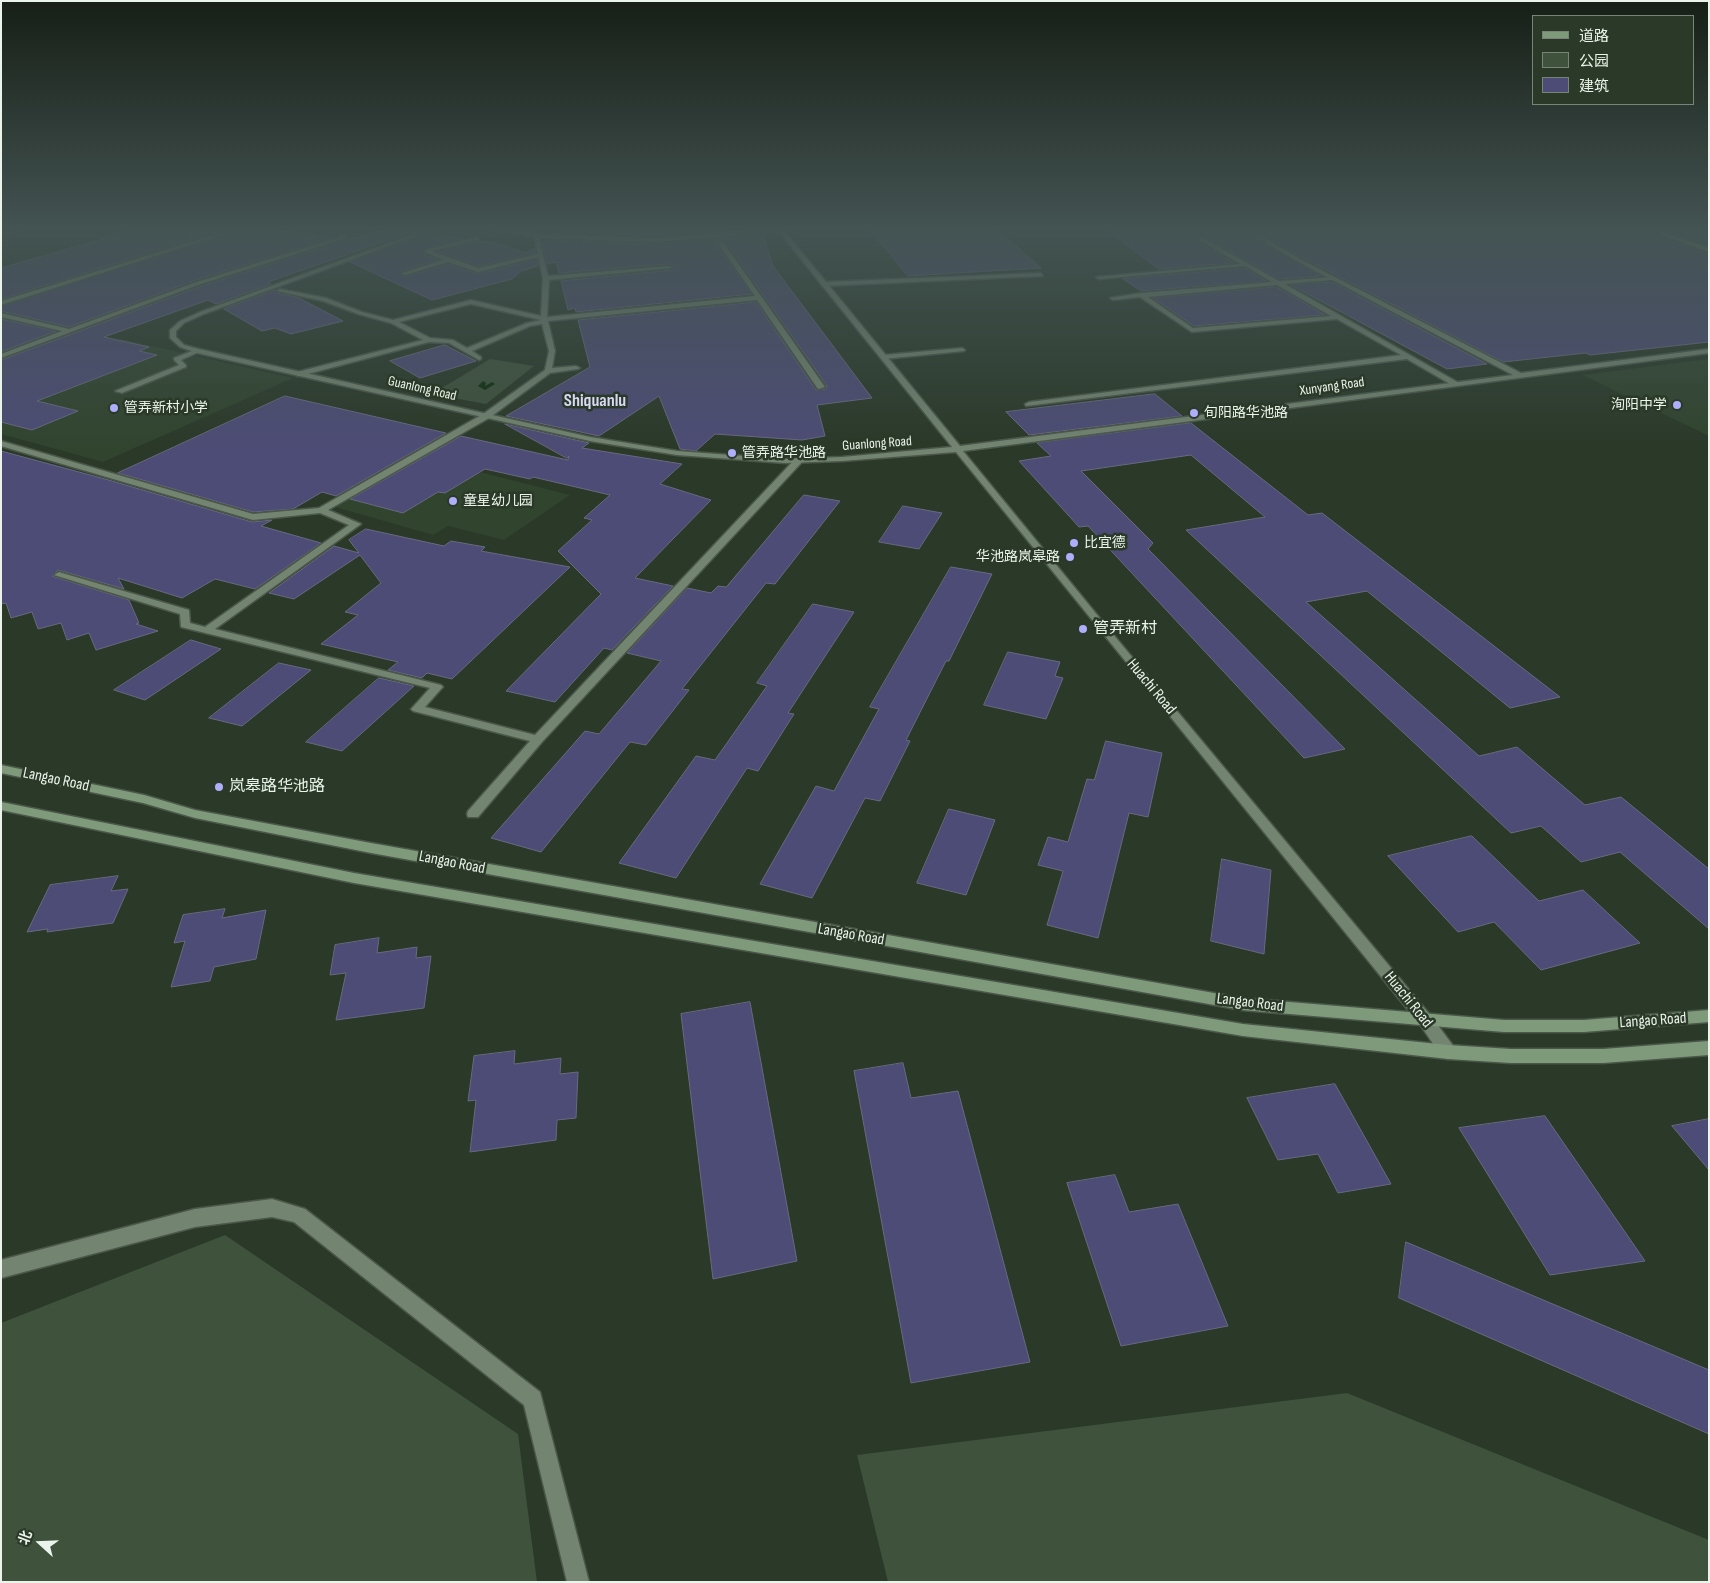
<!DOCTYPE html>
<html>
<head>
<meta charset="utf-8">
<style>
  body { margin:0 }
  #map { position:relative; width:1710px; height:1583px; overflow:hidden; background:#2a3928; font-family:"Sofia Sans Condensed","Noto Sans SC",sans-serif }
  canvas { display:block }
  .frame { position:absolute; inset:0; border:2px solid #ebf4ea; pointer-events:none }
  .legend { position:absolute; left:1532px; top:15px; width:162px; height:90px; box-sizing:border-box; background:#2a3928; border:1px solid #778476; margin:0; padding:6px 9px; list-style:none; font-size:15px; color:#ebf4ea }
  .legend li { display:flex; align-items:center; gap:10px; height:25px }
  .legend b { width:25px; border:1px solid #778476 }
  .north { position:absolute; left:15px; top:1518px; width:50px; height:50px; -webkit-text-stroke:4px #2a3928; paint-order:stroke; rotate:290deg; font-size:14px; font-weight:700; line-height:20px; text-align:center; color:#ebf4ea }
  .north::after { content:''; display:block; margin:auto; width:18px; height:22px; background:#ebf4ea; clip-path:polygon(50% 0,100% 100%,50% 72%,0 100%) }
</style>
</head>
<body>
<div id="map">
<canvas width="1710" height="1583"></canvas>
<div class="frame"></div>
<ul class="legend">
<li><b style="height:6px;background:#7e9a7b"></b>道路</li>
<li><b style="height:14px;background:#3e523c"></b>公园</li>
<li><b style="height:14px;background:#4d4c76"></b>建筑</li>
</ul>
<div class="north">北</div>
</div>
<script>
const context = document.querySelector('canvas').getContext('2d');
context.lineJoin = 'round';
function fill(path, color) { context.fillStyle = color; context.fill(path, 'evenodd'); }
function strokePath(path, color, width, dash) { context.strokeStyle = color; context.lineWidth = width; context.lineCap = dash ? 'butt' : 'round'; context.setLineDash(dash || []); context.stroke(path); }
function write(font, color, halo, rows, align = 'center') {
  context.font = font + ' "Sofia Sans Condensed","Noto Sans SC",sans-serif'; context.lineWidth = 5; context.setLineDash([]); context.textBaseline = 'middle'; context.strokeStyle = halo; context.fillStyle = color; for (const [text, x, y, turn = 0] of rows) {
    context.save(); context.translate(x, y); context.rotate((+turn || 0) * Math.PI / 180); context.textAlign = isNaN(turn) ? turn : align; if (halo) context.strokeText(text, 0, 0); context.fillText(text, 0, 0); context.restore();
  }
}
fill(new Path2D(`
  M121 339 293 378 103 462 1 434V382Z
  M1709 359V436L1583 375Z
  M421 457 570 495 504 540 448 526 433 535 335 507Z`), '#30442e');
fill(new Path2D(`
  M490 359 534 366 486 404 432 394Z
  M225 1235 518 1434 537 1582H1V1323Z
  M1347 1393 1709 1540V1582H888L857 1455Z`), '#3e523c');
fill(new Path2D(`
  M483 381 486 383 485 386 492 382 495 384 485 390 478 386Z`), '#0d2d0c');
const building = new Path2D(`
  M149 228H230L1 299V268L137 229Z
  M246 228H269L330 238 193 281 69 327 1 311V307Z
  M386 228 415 231 268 282 271 284 216 304 208 300 104 337 149 347 139 351 157 355 37 401 78 411 32 430 1 422V360L199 287Z
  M570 228H761V229L656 236 561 233Z
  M869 228H995L1041 268 908 276Z
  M1105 228H1239L1321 276 1279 279 1203 236 1198 237V242L1234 263 1159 269Z
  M1252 228H1641L1709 254V342L1590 355 1586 353 1503 362 1305 259Z
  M1657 228H1709V246Z
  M429 233 463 239 425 248 424 254 438 260 401 271 400 273 404 277 448 264 478 274 537 259 538 266 521 271 512 279 432 300 350 262Z
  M763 235 773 266 872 398 817 405 825 436 802 440 715 434 696 451 680 449 659 396 599 436 506 416 590 367 578 320 756 302 816 390 826 389 827 386 725 241H718L716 244 752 294 576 312 575 308 568 310 561 281 672 270 674 268 669 264 559 273 556 262 547 264 542 243 548 240 656 244Z
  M480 241 492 242 526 253 535 248 536 253 478 266 438 251Z
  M1245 268 1266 281 1141 291 1123 279Z
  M1332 282 1487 364 1447 369 1291 285Z
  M1277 287 1325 315 1194 326 1153 298Z
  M276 290 277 293 297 297 343 321 291 334 275 328 262 331 224 309Z
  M1 319 56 331 1 352Z
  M445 345 476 361 420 378 390 361Z
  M1155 394 1182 416 1029 435 1006 412Z
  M285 396 446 433 336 496 322 492 293 509 253 512 118 473Z
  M1191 423 1308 515 1322 513 1560 697 1510 708 1367 591 1306 602 1479 756 1517 747 1585 805 1621 797 1709 869V929L1620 852 1581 862 1541 826 1511 833 1186 530 1265 517 1191 455 1081 471 1153 543 1148 549 1345 749 1304 758 1088 526 1079 527 1019 461 1051 456 1037 443Z
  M505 424 589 443 582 448 682 464 660 484 711 500 635 578 673 586 612 650 604 648 555 702 506 691 601 594 558 551 592 520 584 518 610 495 533 477 530 479 485 469 445 493 438 492 403 513 350 499 461 436 568 460 569 456 567 458Z
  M1 451 105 479 252 522 272 520 261 526 321 543 255 589 215 579 182 598 118 578 124 589 58 570 52 576 129 600 139 623 136 624 158 631 96 650 89 633 67 640 61 623 38 629 32 612 11 618 6 603 1 604Z
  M804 495 840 501 775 584 766 583 682 689 689 690 646 745 630 742 541 852 491 838 585 731 599 734 661 661 627 653 687 588 711 593 718 586 726 587Z
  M903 506 942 513 919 549 879 542Z
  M366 529 444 546 451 541 485 547 481 551 570 567 452 679 427 673 422 678 388 670 398 662 321 644 358 615 345 612 381 583 360 555 294 599 269 593 334 546 359 553 349 540Z
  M951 567 992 574 949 661H946L906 740 910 741 880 801 865 798 812 898 760 884 816 786 834 791 879 709 870 707Z
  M813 604 854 612 788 713 794 714 758 771 747 768 676 878 619 863 696 756 715 760 767 686 757 683Z
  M191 640 221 649 145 700 114 690Z
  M1008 652 1060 662 1055 676 1063 678 1046 719 984 705Z
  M279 663 311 670 242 726 209 718Z
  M379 678 414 686 342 751 306 742Z
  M1106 741 1162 753 1148 817 1129 813 1098 938 1047 925 1063 871 1038 865 1048 837 1068 842 1087 779 1094 780Z
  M949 809 995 820 966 895 917 883Z
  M1472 836 1539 901 1583 890 1640 943 1541 970 1494 922 1458 932 1388 856Z
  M1222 859 1271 870 1264 954 1211 941Z
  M118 876 111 891 128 889 113 923 47 932 48 929 27 932 50 885Z
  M225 909 222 918 266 910 256 959 214 967 210 981 171 987 185 941 174 943 183 915Z
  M379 938 377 953 417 947 416 958 431 956 424 1008 336 1020 346 973 330 975 335 945Z
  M750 1002 797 1261 713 1279 681 1014Z
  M515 1051 514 1064 561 1058 560 1074 578 1072 576 1118 557 1120 556 1140 470 1152 476 1100 468 1101 474 1056Z
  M903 1063 911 1098 958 1091 1030 1362 911 1383 854 1071Z
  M1335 1084 1391 1184 1338 1193 1318 1154 1278 1160 1247 1098Z
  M1545 1116 1645 1261 1550 1275 1459 1128Z
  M1709 1119V1170L1672 1126Z
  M1115 1175 1129 1212 1178 1204 1228 1326 1121 1346 1067 1183Z
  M1406 1242 1709 1370V1434L1399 1298Z`);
fill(building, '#4d4c76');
strokePath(building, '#696980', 1);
const lane = new Path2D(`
  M236 228H244L1 305V301Z
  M486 228 536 234 656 238 782 229 780 232 656 242 539 238 548 276 669 266 672 268 549 280 547 317 755 296 718 243 723 242 825 387 818 389 757 300 548 321 555 351 552 368 576 366 580 368 578 369 550 373 489 418 328 510 361 524 215 629 441 685 443 687 441 689 425 707 535 735 796 458H802V462L542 742 478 817H468L467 814 468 811 530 741 413 711 411 709 413 707 430 688 181 627 180 614 54 575 59 572 62 573 189 610 190 623 205 627 349 525 320 513 253 520 1 446V441L253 514 319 508 483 414 545 370 549 351 542 324 530 326 472 351 481 357V359L479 360 449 343 429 342 300 376H297V372L423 340 391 323 358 314 323 301 277 291 280 289 326 298 362 312 393 320 471 300 541 316 543 278 538 257 478 272 448 262 405 275 402 273 443 260 425 252V250L477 237 479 240 432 251 478 268 538 254 534 237ZM471 304 541 320 527 323 467 348 453 340 430 338 399 322Z
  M345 235 347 238 198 285 1 358V354L62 331 1 317V313L69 329 194 283Z
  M1199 238H1203L1279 281 1334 277 1332 280 1285 284 1459 383 1452 385 1407 359 1026 406 1025 404 1029 402 1401 355 1337 319 1192 332 1140 297 1113 300 1110 298 1141 293 1272 282 1245 266 1099 279 1096 277 1240 264 1199 240ZM1277 285 1331 316 1193 328 1148 297Z
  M1041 273 1043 276 824 286 821 284 824 282Z
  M962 348 965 350 964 351 884 359 881 357 884 355Z
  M197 349 199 350V352L181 360 186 365V367L122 393 115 391 179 365 174 360V358Z
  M272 1199 305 1209 540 1392 589 1582H567L524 1405 294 1222 272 1217 195 1227 1 1278V1260L195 1209Z`);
const street = new Path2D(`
  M430 228H438L204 314 184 323 176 331V337L184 345 199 349 590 437 677 451 785 459 842 457 952 447 776 228H782L960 446 1513 375 1300 263 1241 228H1248L1304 261 1521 373 1709 349V353L963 451 1107 627 1431 1016 1454 1047 1456 1052 1454 1057 1448 1059 1442 1057 1421 1026 956 452 842 461 785 463 677 455 590 441 197 353 180 347 170 338V330L180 321 200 312Z`);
const secondary = new Path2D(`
  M1643 228H1651L1709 248V252Z
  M1 765 144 795 195 810 371 843 1242 998 1504 1020H1584L1709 1010V1022L1584 1032H1504L1242 1010 371 853 195 818 143 803 1 773Z
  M1 802 354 873 1243 1024 1448 1045 1511 1049H1603L1709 1041V1055L1603 1063H1511L1448 1059 1243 1036 354 883 1 810Z`);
strokePath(lane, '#4a5749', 3);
strokePath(street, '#4a5749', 3);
strokePath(secondary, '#4a5749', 3);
fill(lane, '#738471');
fill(street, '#738471');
fill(secondary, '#7e9a7b');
strokePath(new Path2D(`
  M1 235 31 228`), '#a0ac9f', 2, [1, 2.5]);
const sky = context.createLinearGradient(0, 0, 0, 450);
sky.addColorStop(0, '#171f16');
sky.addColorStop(0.51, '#445453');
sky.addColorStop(1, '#44545300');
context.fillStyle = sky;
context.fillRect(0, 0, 1710, 450);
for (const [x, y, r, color] of [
  [1677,405,5,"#afaefa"],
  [114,408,5,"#afaefa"],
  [1194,413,5,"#afaefa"],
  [732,453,5,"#afaefa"],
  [453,501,5,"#afaefa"],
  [1074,543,5,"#afaefa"],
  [1070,557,5,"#afaefa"],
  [1083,629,5,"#afaefa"],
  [219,787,5,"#afaefa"]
]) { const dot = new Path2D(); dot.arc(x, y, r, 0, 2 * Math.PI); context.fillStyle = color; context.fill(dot); strokePath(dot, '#2a3928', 2); }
write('14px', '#ebf4ea', '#2a3928', [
  ["Xunyang Road",1332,387,-8],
  ["Guanlong Road",422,389,13],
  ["Guanlong Road",877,444,-4]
]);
write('14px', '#ebf4ea', '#2a3928', [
  ["洵阳中学",1667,405,"right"],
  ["管弄新村小学",124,408],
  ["旬阳路华池路",1204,413],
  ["管弄路华池路",742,453],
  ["童星幼儿园",463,501],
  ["比宜德",1084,543],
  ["华池路岚皋路",1060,557,"right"]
], 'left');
write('16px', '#ebf4ea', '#2a3928', [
  ["管弄新村",1093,629],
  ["岚皋路华池路",229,787]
], 'left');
write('16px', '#ebf4ea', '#2a3928', [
  ["Huachi Road",1151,687,50],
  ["Langao Road",56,780,12],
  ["Langao Road",452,863,11],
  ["Langao Road",851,935,10],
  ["Huachi Road",1408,1000,51],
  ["Langao Road",1250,1003,7],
  ["Langao Road",1653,1021,-4]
]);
write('bold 18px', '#d8d8f6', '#2a3928', [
  ["Shiquanlu",595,401]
]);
</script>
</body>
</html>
